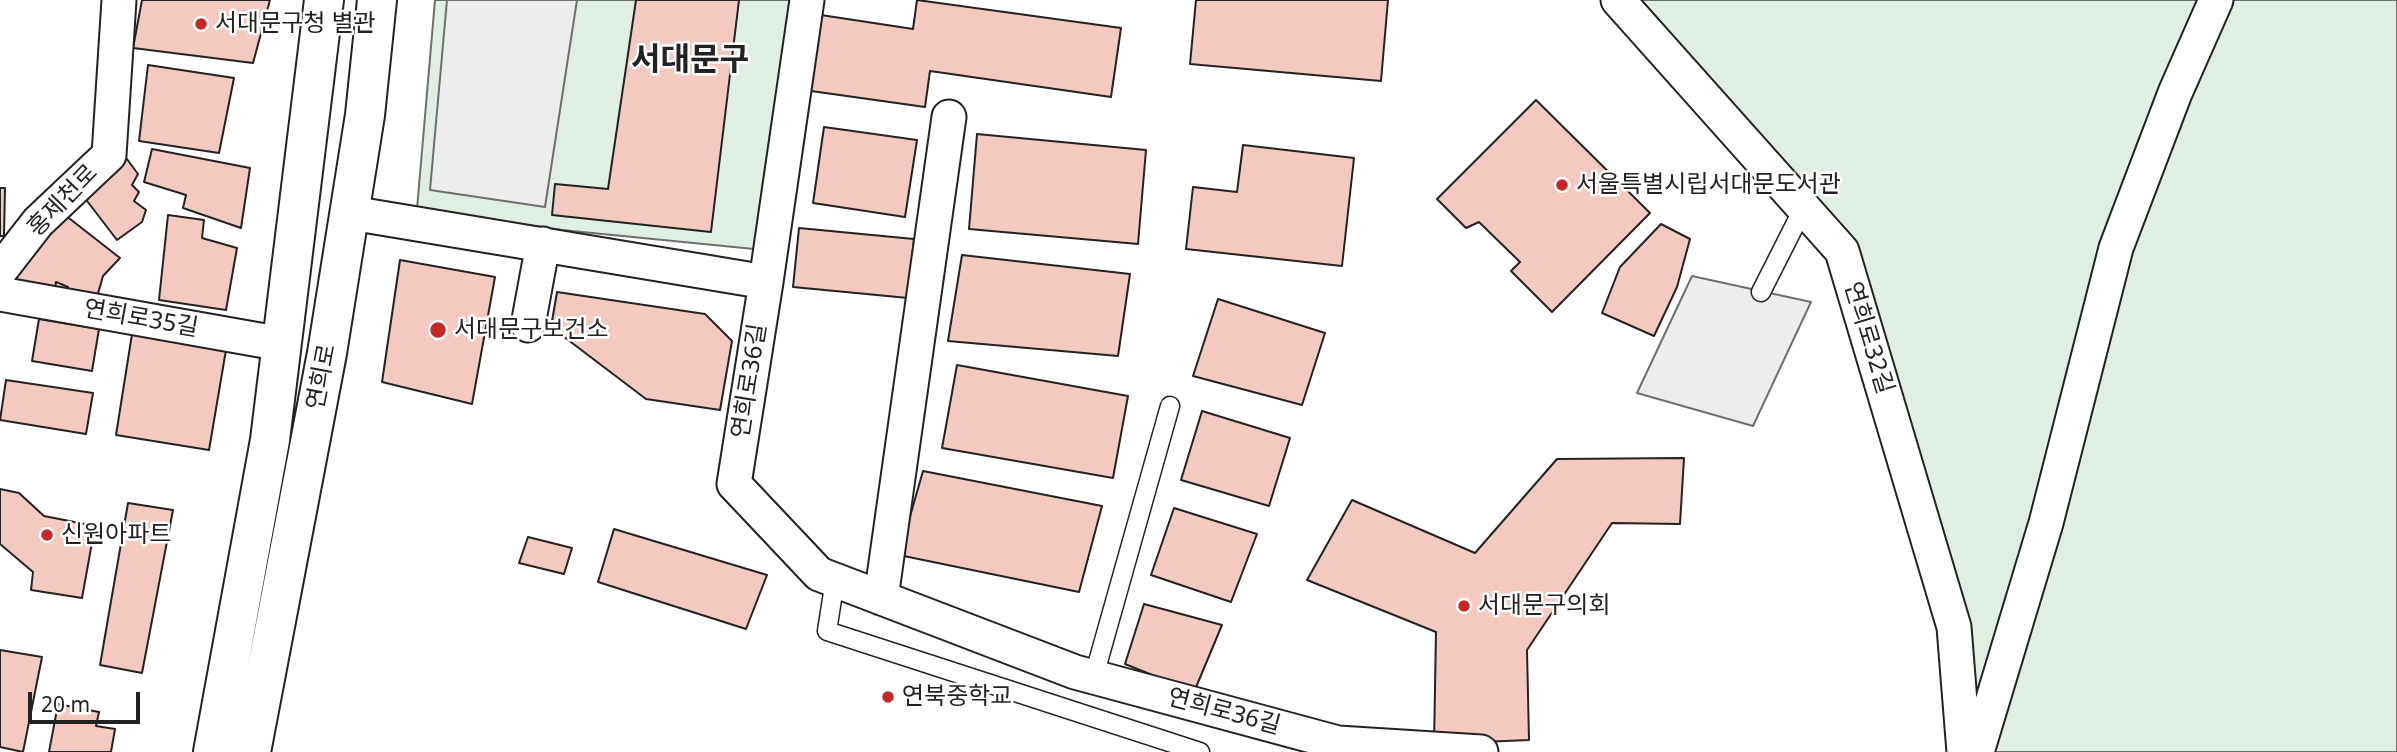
<!DOCTYPE html>
<html>
<head>
<meta charset="utf-8">
<style>
  body { margin:0 }
  #map { position:relative; width:2397px; height:752px; overflow:hidden; background:#fff; font-family:"Noto Sans",sans-serif }
  canvas { display:block }
  .scale { position:absolute; left:28px; top:692px; width:112px; height:32px; box-sizing:border-box; border:4px solid #222; border-top:0; padding-left:9px; font-size:21px; line-height:24px; white-space:nowrap; color:#222; -webkit-text-stroke:5px #fff; paint-order:stroke }
</style>
</head>
<body>
<div id="map">
<canvas width="2397" height="752"></canvas>
<div class="scale">20 m</div>
</div>
<script>
const context = document.querySelector('canvas').getContext('2d');
context.lineJoin = 'round';
function fill(path, color) { context.fillStyle = color; context.fill(path, 'evenodd'); }
function strokePath(path, color, width, dash) { context.strokeStyle = color; context.lineWidth = width; context.lineCap = dash ? 'butt' : 'round'; context.setLineDash(dash || []); context.stroke(path); }
function write(font, color, halo, rows, align = 'center') {
  context.font = font + ' "Noto Sans","Noto Sans KR",sans-serif'; context.lineWidth = 5; context.setLineDash([]); context.textBaseline = 'middle'; context.strokeStyle = halo; context.fillStyle = color; for (const [text, x, y, turn = 0] of rows) {
    context.save(); context.translate(x, y); context.rotate((+turn || 0) * Math.PI / 180); context.textAlign = isNaN(turn) ? turn : align; if (halo) context.strokeText(text, 0, 0); context.fillText(text, 0, 0); context.restore();
  }
}
const green = new Path2D(`
  M435 0H794L754 249 562 230 417 209Z
  M1620 0H2397V752H1964L1954 627 1842 251Z`);
fill(green, '#e0efe3');
strokePath(green, '#6f6f6f', 2);
const parking = new Path2D(`
  M447 0H577L545 207 430 190Z
  M1692 276 1811 302 1753 426 1637 393Z`);
fill(parking, '#ededed');
strokePath(parking, '#6f6f6f', 2);
const building = new Path2D(`
  M142 0H270L253 63 133 48Z
  M636 0H739L711 232 552 215 555 184 608 189Z
  M917 0 1121 28 1111 97 930 71 925 107 811 91 821 15 913 29Z
  M1196 0H1388L1381 81 1190 64Z
  M148 65 234 78 219 153 139 141Z
  M1536 100 1650 213 1552 312 1511 271 1520 262 1479 222 1466 228 1437 199Z
  M824 127 917 140 905 217 813 203Z
  M977 134 1146 150 1138 244 969 229Z
  M1243 145 1354 158 1342 266 1186 249 1193 187 1237 192Z
  M152 149 250 168 241 228 183 208 186 195 144 182Z
  M121 151 138 174 132 185 139 192 134 201 146 210 142 222 117 240 84 197Z
  M0 188H5L4 236H0Z
  M65 215 120 258 103 276 97 297 68 293V287L56 282 55 289 13 290V271Z
  M168 215 204 220 202 238 237 248 226 310 159 300Z
  M1661 224 1690 239 1677 287 1654 336 1602 313 1620 267Z
  M799 228 914 239 908 298 793 287Z
  M962 255 1130 274 1118 356 948 341Z
  M400 260 495 277 472 404 382 382Z
  M557 292 705 314 732 341 720 410 646 399 551 327Z
  M1218 299 1325 333 1302 405 1193 376Z
  M39 319 99 329 92 371 32 361Z
  M132 334 226 350 209 450 116 435Z
  M957 365 1128 396 1113 478 942 448Z
  M6 380 93 393 86 434 0 420Z
  M1202 411 1290 438 1269 506 1181 480Z
  M1684 458 1680 524 1612 523 1527 650 1529 740 1434 744 1436 632 1307 580 1352 500 1475 553 1557 459Z
  M923 471 1102 506 1079 592 899 555Z
  M0 489 19 493 44 516 95 526 82 598 31 590 33 572 0 544Z
  M128 503 173 510 142 673 100 665Z
  M1174 508 1257 534 1231 602 1151 575Z
  M614 529 767 575 746 629 598 582Z
  M528 537 572 548 564 574 519 563Z
  M1144 604 1222 625 1194 692 1125 664Z
  M0 650 42 657 23 752 0 747Z
  M58 704 99 712 96 726 115 729 111 752H49Z`);
fill(building, '#f3c9c0');
strokePath(building, '#222', 2);
const lane = new Path2D(`
  M1761 292 1803 209
  M835 580 827 631 1200 752
  M1094 676 1170 406`);
const street = new Path2D(`
  M1618 0 1842 251 1954 627 1964 752
  M351 213 766 282 734 484 819 574 1075 672 1338 743 1481 752
  M0 271 38 222 109 155 119 0
  M766 282 807 0
  M0 294 282 344
  M528 325 543 244
  M881 598 949 117
  M1977 752 2046 523 2116 248 2175 93 2216 0`);
const secondary = new Path2D(`
  M213 752 270 440 324 0
  M251 752 327 353 365 115 377 0`);
strokePath(lane, '#222', 21);
strokePath(street, '#222', 37);
strokePath(secondary, '#222', 42);
strokePath(lane, '#fff', 18);
strokePath(street, '#fff', 33);
strokePath(secondary, '#fff', 38);
for (const [x, y, r, color] of [
  [201,24,7,"#c62828"],
  [1562,185,7,"#c62828"],
  [438,330,9,"#c62828"],
  [47,535,7,"#c62828"],
  [1464,606,7,"#c62828"],
  [888,697,7,"#c62828"]
]) { const dot = new Path2D(); dot.arc(x, y, r, 0, 2 * Math.PI); context.fillStyle = color; context.fill(dot); strokePath(dot, '#fff', 2.5); }
write('24px', '#222', '#fff', [
  ["서대문구청 별관",215,24],
  ["서울특별시립서대문도서관",1576,185],
  ["서대문구보건소",454,330],
  ["신원아파트",61,535],
  ["서대문구의회",1478,606],
  ["연북중학교",902,697]
], 'left');
write('24px', '#222', '#fff', [
  ["홍제천로",63,201,-46],
  ["연희로35길",141,319,10],
  ["연희로32길",1868,338,73],
  ["연희로",322,377,-79],
  ["연희로36길",750,381,-81],
  ["연희로36길",1224,712,15]
]);
write('bold 32px', '#222', '#fff', [
  ["서대문구",690,61]
]);
</script>
</body>
</html>
